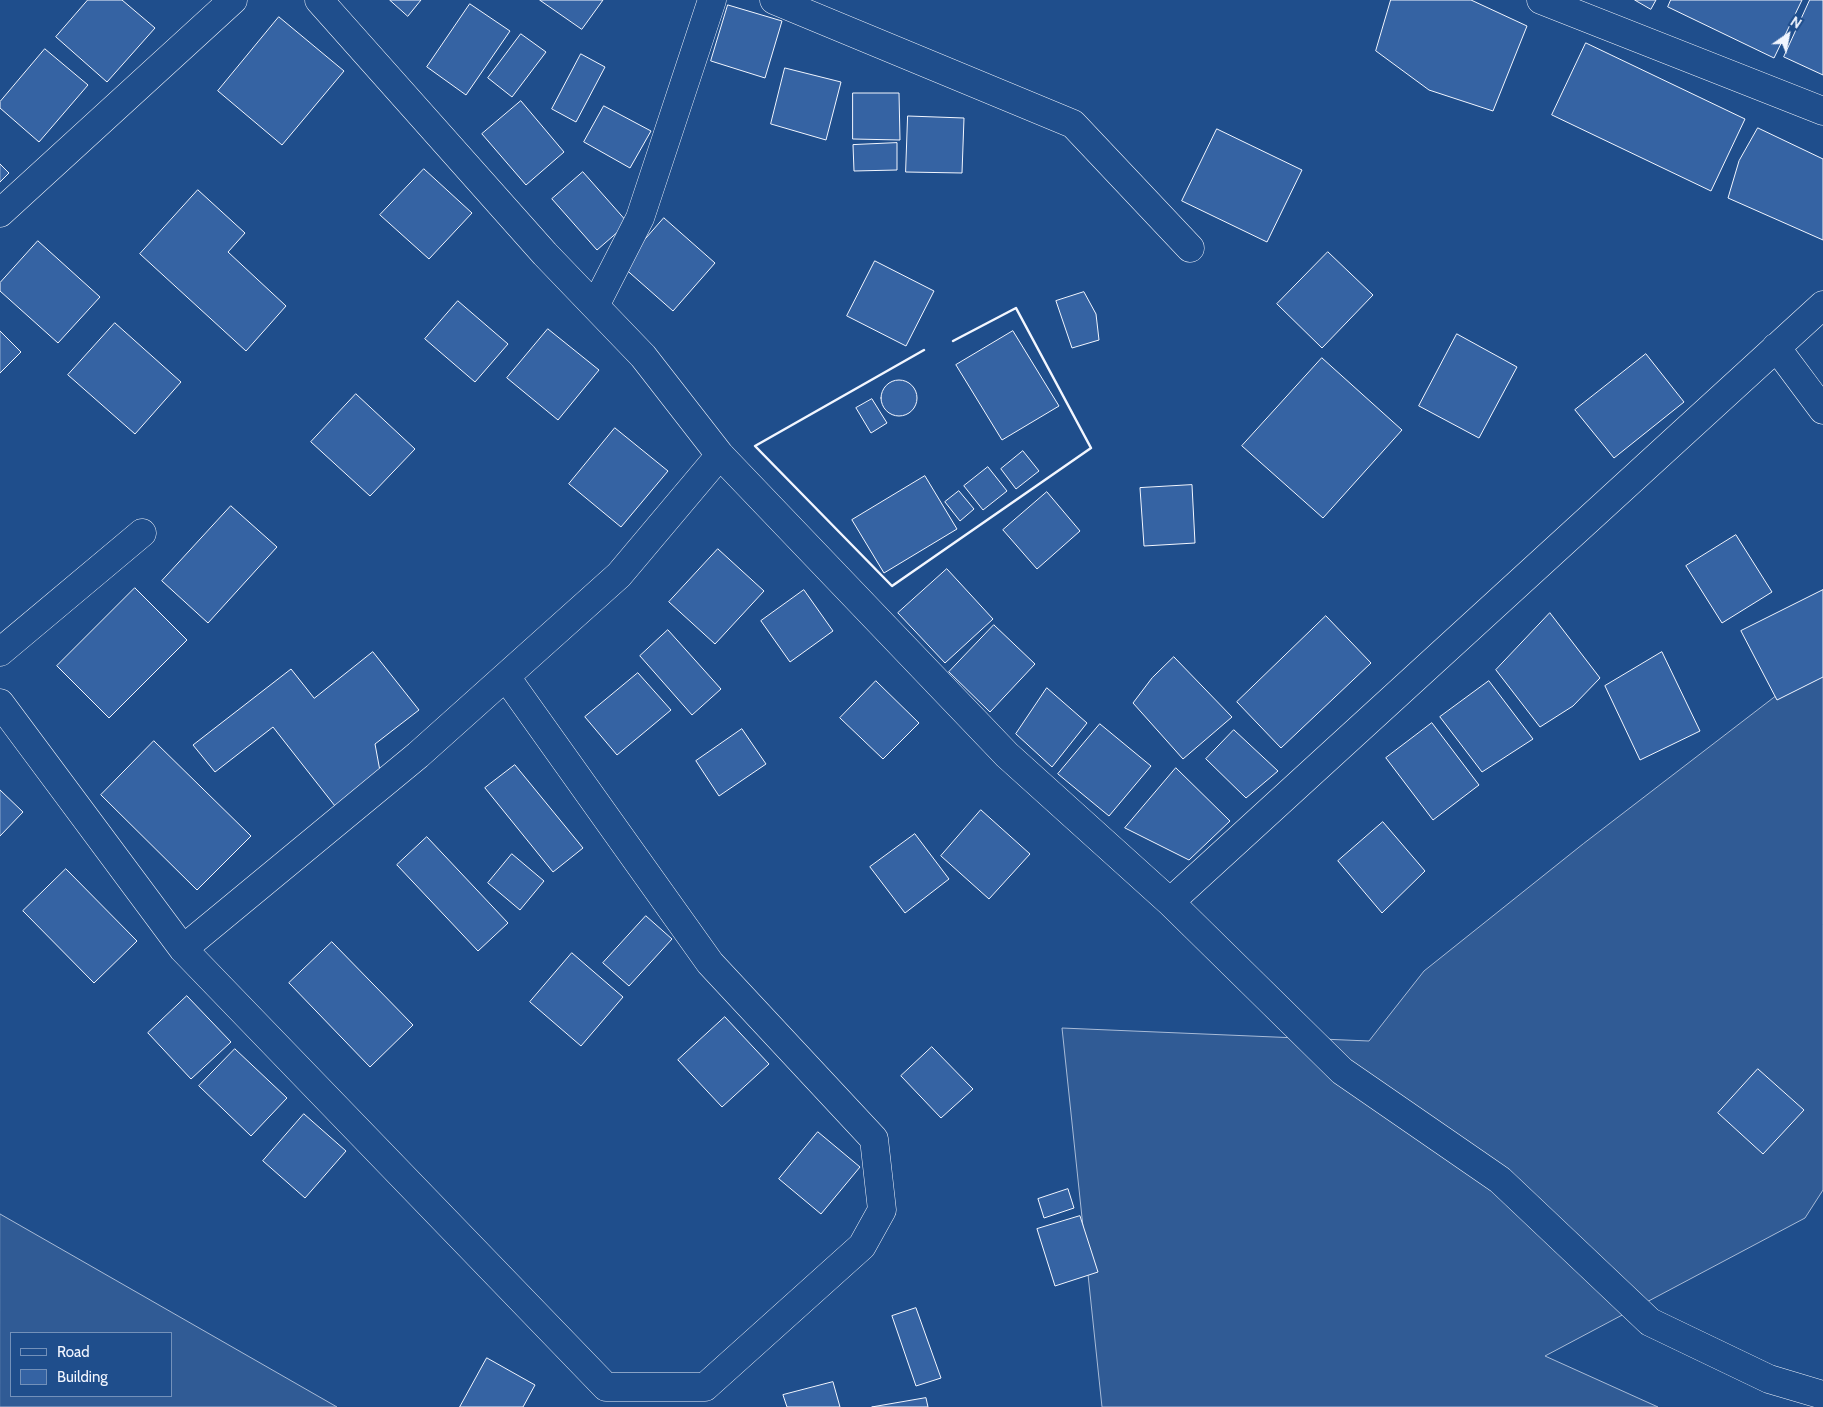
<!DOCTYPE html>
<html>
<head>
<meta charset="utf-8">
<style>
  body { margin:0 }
  #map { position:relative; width:1823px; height:1407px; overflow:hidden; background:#1f4e8c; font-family:Cabin,sans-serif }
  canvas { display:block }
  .legend { position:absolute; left:10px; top:1332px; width:162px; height:65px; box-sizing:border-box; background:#1f4e8c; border:1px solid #7391ba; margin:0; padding:6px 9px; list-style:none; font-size:15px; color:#f2f6ff }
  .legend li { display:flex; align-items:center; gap:10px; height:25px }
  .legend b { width:25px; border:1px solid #7391ba }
  .north { position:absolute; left:1763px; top:10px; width:50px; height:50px; -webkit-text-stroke:4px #1f4e8c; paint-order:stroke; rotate:33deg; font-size:14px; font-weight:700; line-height:20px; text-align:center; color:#f2f6ff }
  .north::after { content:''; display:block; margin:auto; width:18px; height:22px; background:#f2f6ff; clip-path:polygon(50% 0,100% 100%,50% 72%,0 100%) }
</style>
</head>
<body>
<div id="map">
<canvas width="1823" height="1407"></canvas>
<ul class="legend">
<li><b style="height:6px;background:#1f4e8c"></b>Road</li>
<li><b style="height:14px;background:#3563a3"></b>Building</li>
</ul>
<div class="north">N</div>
</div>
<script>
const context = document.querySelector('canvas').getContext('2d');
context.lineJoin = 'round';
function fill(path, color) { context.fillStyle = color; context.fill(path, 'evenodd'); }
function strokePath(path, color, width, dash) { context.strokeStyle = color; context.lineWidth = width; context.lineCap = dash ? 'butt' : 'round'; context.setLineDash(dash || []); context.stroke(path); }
const built = new Path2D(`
  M1823 660V1190L1805 1218 1545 1356 1658 1407H1102L1062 1028 1369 1041 1424 971 1583 844Z
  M0 1214 337 1407H0ZM171 1333V1396H11V1333Z`);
fill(built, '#305b95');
strokePath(built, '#a8bbd7', 1);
const building = new Path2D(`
  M88 0H122L155 28 107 82 56 37Z
  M390 0H421L408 16Z
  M540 0H603L582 29Z
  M1391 0H1471L1527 26 1493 111 1429 90 1376 51Z
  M1635 0H1656L1651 9Z
  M1671 0H1802L1774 58 1668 7Z
  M1810 0H1823V75L1784 57Z
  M470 4 510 31 466 95 427 67Z
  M728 5 782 21 765 78 711 61Z
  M279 17 344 71 282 145 218 91Z
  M521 34 546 52 512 97 488 78Z
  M1586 43 1745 119 1711 191 1552 115Z
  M45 49 88 85 39 142 0 108V102Z
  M581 54 605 67 576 122 552 109Z
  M785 68 841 82 826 140 771 124Z
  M853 93H899L900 140 853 139Z
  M521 101 564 152 526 185 482 134Z
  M604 106 651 131 630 168 584 142Z
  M908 116 964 118 962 173 906 172Z
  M1758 128 1823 159V240L1728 198 1739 161Z
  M1217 129 1302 170 1267 242 1182 201Z
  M897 143V170L854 171 853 145Z
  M0 164 9 173 0 182Z
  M424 169 472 213 429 259 380 215Z
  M583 172 628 223 597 250 552 199Z
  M198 190 245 233 228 252 286 306 246 351 140 254Z
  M664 218 715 263 673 311 622 266Z
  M38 241 100 297 58 343 0 291V283Z
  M1328 252 1373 295 1322 348 1277 304Z
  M875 261 934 291 906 346 847 316Z
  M1084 292 1096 314 1099 340 1072 348 1056 301Z
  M458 301 508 344 475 382 425 339Z
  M115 323 181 382 135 434 68 375Z
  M548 329 599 370 558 420 507 378Z
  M0 331 21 352 0 373Z
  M1013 331 1059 406 1002 440 956 365Z
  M1457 334 1517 367 1479 438 1419 406Z
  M1646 354 1684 402 1614 458 1575 410Z
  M1322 358 1402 430 1323 518 1242 446Z
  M881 398a18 18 0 1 1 36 0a18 18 0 1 1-36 0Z
  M356 394 415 449 370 496 311 442Z
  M872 399 887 423 871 433 856 408Z
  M615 428 668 471 621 527 569 484Z
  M1023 451 1039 471 1016 489 1001 469Z
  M988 467 1007 491 983 510 964 486Z
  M925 476 957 529 884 573 852 520Z
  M1192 485 1195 543 1144 546 1140 488Z
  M959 491 974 509 960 521 945 502Z
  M1047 492 1080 531 1037 569 1003 530Z
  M231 506 277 547 208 623 162 581Z
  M1736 535 1772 592 1722 623 1686 566Z
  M718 549 764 591 715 644 669 602Z
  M947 569 993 619 945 663 898 613Z
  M135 588 187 640 109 718 57 666Z
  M804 590 833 631 790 662 761 621Z
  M1823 590V677L1777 700 1741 631Z
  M1550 613 1600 678 1573 706 1540 727 1496 670Z
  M1326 616 1371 663 1281 748 1237 702Z
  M994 625 1035 664 990 712 949 672Z
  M668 630 721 689 692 715 640 656Z
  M373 652 419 710 375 744 380 771 335 806 273 727 215 772 193 745 291 669 314 698Z
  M1662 652 1700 731 1640 760 1605 686Z
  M1174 657 1232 717 1183 759 1133 703 1152 678Z
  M638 673 671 710 617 755 585 717Z
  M876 681 919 723 883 759 840 718Z
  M1489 681 1533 739 1482 772 1440 717Z
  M1047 688 1087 723 1052 767 1016 734Z
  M1432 723 1479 785 1433 820 1386 758Z
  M1100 724 1151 766 1109 816 1058 774Z
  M742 729 766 764 719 796 696 761Z
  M1234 730 1278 771 1246 798 1206 759Z
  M154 741 251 836 197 890 101 795Z
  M515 765 583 848 553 872 485 788Z
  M1176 768 1230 821 1189 860 1125 828Z
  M0 790 23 812 0 836Z
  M981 810 1030 854 989 899 941 856Z
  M1383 822 1425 871 1382 913 1338 861Z
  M915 834 949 879 905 913 870 867Z
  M427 837 508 923 478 951 397 865Z
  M512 854 544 881 520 910 488 883Z
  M66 869 137 941 94 983 23 911Z
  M646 916 672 939 629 986 603 963Z
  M332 942 413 1025 370 1067 289 983Z
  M572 953 623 997 581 1046 530 1002Z
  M187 996 231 1042 191 1079 148 1033Z
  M725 1017 769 1064 722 1107 678 1060Z
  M932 1047 973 1089 941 1118 901 1076Z
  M235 1049 287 1098 251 1136 199 1086Z
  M1758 1069 1804 1110 1763 1154 1718 1113Z
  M304 1114 346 1151 305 1198 263 1161Z
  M818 1132 860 1167 821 1214 779 1179Z
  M1068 1189 1074 1208 1044 1218 1038 1199Z
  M1080 1216 1098 1272 1055 1286 1037 1229Z
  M916 1308 941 1378 916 1386 892 1316Z
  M487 1358 535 1385 523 1407H460Z
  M833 1382 840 1407H787L783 1395Z
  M926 1398 928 1407H872Z`);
fill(building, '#3563a3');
strokePath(building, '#f2f6ff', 1);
const minor = new Path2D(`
  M319 0 545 254 643 356 720 455 1007 755 1170 902 1823 305
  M774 0 1073 124 1190 248
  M0 213 233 0
  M595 306 640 218 712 0
  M1776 347 1823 410
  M0 652 142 533
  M0 703 183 949 606 1387H705L862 1246 882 1210 874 1139 710 963 506 677
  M1170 902 1342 1071 1500 1180 1650 1322 1769 1379 1823 1395
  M183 949 418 755 619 575 720 455`);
const tertiary = new Path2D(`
  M1541 0 1823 111`);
strokePath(minor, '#f2f6ff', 29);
strokePath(tertiary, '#f2f6ff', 29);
strokePath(minor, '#1f4e8c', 28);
strokePath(tertiary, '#1f4e8c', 28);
strokePath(new Path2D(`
  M924 350 755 446 892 586 1091 448 1016 308 953 341`), '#f2f6ff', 2.5);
</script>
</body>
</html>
